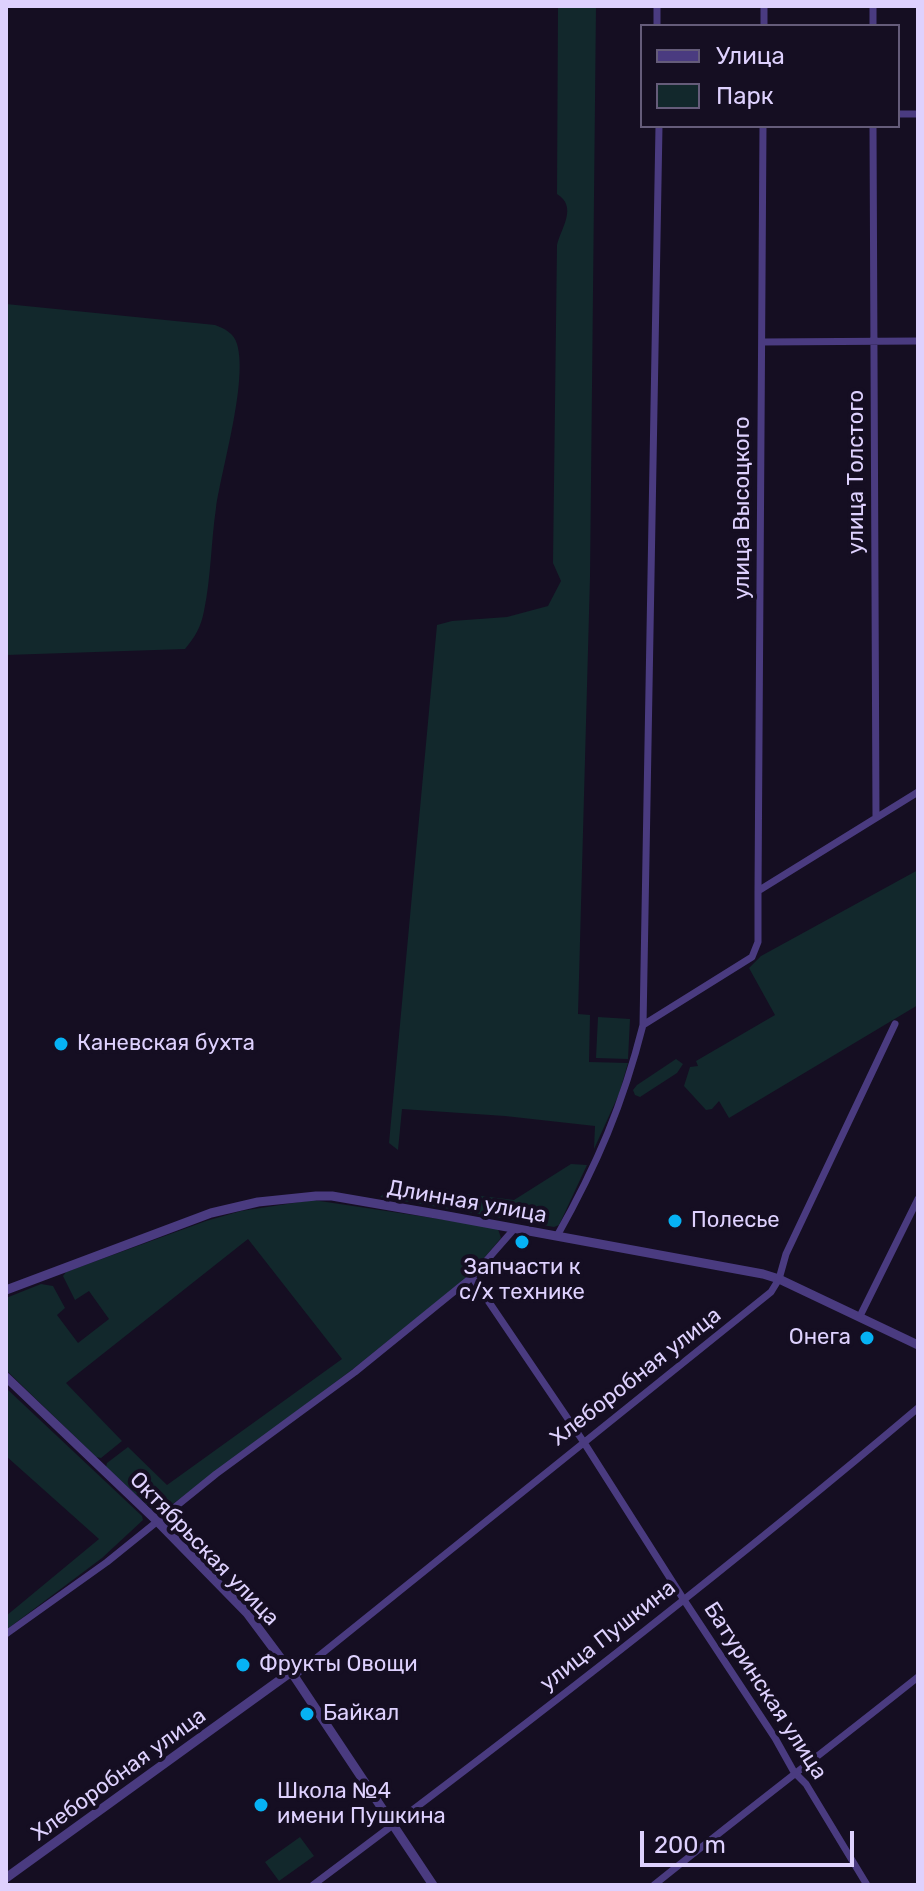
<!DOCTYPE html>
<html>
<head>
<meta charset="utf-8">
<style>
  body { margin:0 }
  #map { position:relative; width:924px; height:1891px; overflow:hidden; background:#150e22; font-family:Rubik,sans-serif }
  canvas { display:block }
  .frame { position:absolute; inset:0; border:8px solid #ded1fe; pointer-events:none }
  .legend { position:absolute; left:640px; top:24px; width:260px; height:104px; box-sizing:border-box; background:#150e22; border:2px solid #655c7a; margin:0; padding:10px 14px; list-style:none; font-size:24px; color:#ded1fe }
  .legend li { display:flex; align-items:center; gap:16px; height:40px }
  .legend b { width:40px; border:2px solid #655c7a }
  .scale { position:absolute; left:640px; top:1831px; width:214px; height:36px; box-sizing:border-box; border:4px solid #ded1fe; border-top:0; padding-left:10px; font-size:24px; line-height:28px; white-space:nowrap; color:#ded1fe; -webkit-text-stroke:6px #150e22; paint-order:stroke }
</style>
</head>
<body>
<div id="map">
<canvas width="924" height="1891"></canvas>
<div class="frame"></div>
<ul class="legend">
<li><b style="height:10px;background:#4a3b80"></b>Улица</li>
<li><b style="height:22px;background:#12282c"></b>Парк</li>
</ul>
<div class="scale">200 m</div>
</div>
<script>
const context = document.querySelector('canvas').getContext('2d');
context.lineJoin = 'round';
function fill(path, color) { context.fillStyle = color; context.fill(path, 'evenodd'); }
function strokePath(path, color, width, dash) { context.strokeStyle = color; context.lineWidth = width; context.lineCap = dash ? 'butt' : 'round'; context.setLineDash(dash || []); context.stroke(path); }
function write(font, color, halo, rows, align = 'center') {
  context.font = font + ' Rubik,sans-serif'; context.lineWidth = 8; context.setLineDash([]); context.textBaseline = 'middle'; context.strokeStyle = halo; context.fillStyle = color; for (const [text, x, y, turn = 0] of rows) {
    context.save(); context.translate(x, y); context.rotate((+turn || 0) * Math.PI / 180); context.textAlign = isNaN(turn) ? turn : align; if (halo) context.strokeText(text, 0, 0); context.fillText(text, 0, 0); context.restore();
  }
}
fill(new Path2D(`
  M558 6H596L590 577 578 1014 590 1015 589 1062 628 1063 619 1094 594 1149 595 1126 505 1116 402 1109 398 1150 389 1143 437 625 452 621 507 617 548 606 561 581 553 563 557 245C561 228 578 207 557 194Z
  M6 304 215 325C225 329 234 333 237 344 248 381 222 467 216 508 211 542 211 578 204 611 201 627 195 637 185 649L6 655Z
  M918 870V1005L729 1118 719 1101 712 1109 706 1110 684 1086 690 1067 698 1066 696 1061 775 1015 749 968 761 956Z
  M598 1017 630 1019 628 1059 596 1058Z
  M676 1059 683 1064 677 1073 640 1097 635 1095 633 1090 637 1085Z
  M571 1164 587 1165 559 1225 554 1227 380 1197 393 1185 514 1200Z
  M313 1200 493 1227 498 1229 501 1238 468 1277 353 1369 162 1512H155L106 1467 107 1463 128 1447 167 1485 342 1359 248 1239 66 1383 122 1441 101 1458 96 1457 6 1370V1298L41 1284 53 1286 65 1308 57 1315 78 1343 109 1319 89 1291 75 1300 63 1276 66 1272 206 1221 241 1211Z
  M6 1388 142 1516 143 1520 102 1558 6 1630V1616L99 1539 6 1456Z
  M300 1837 314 1856 279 1881 265 1862Z`), '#12282c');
strokePath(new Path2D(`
  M657 6V26
  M764 26V6
  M873 26V6
  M898 114H918
  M873 126 876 817
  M762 342 918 341
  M758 891 763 126
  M643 1025 659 126
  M557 1236C597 1165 623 1104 643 1025L752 957 758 942V891L918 792
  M472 1277 583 1441 684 1600 775 1738 794 1772 806 1784 867 1885
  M860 1316 918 1199
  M6 1634 107 1562 216 1474 355 1372 472 1277 515 1228
  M294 1676 771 1292 779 1279 786 1254 895 1024
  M313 1885C519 1731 722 1574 918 1408
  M654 1885C741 1815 830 1747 918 1677`), '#4a3b80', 7);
strokePath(new Path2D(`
  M6 1290 211 1213 258 1202 316 1196H332L442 1215 763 1274 779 1279 918 1345
  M6 1377 157 1521 247 1613 294 1676 433 1885
  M6 1878 291 1672`), '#4a3b80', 9);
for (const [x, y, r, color] of [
  [61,1044,8,"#06b2f4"],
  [675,1221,8,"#06b2f4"],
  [522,1242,8,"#06b2f4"],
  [867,1338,8,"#06b2f4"],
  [243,1665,8,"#06b2f4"],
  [307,1714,8,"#06b2f4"],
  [261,1805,8,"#06b2f4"]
]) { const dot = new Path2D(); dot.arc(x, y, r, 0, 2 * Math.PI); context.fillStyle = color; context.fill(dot); strokePath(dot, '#150e22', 3); }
write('22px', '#ded1fe', '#150e22', [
  ["улица Толстого",857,472,-90],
  ["улица Высоцкого",743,508,-90],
  ["Длинная улица",467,1202,10],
  ["Хлеборобная улица",636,1377,-38],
  ["Октябрьская улица",204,1549,46],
  ["улица Пушкина",608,1636,-38],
  ["Батуринская улица",765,1691,57],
  ["Хлеборобная улица",119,1775,-36]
]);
write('22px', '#ded1fe', '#150e22', [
  ["Каневская бухта",77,1044],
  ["Полесье",691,1221],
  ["Запчасти к",522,1268,"center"],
  ["с/х технике",522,1293,"center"],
  ["Онега",851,1338,"right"],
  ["Фрукты Овощи",259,1665],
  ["Байкал",323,1714],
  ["Школа №4",277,1792],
  ["имени Пушкина",277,1817]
], 'left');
</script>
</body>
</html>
